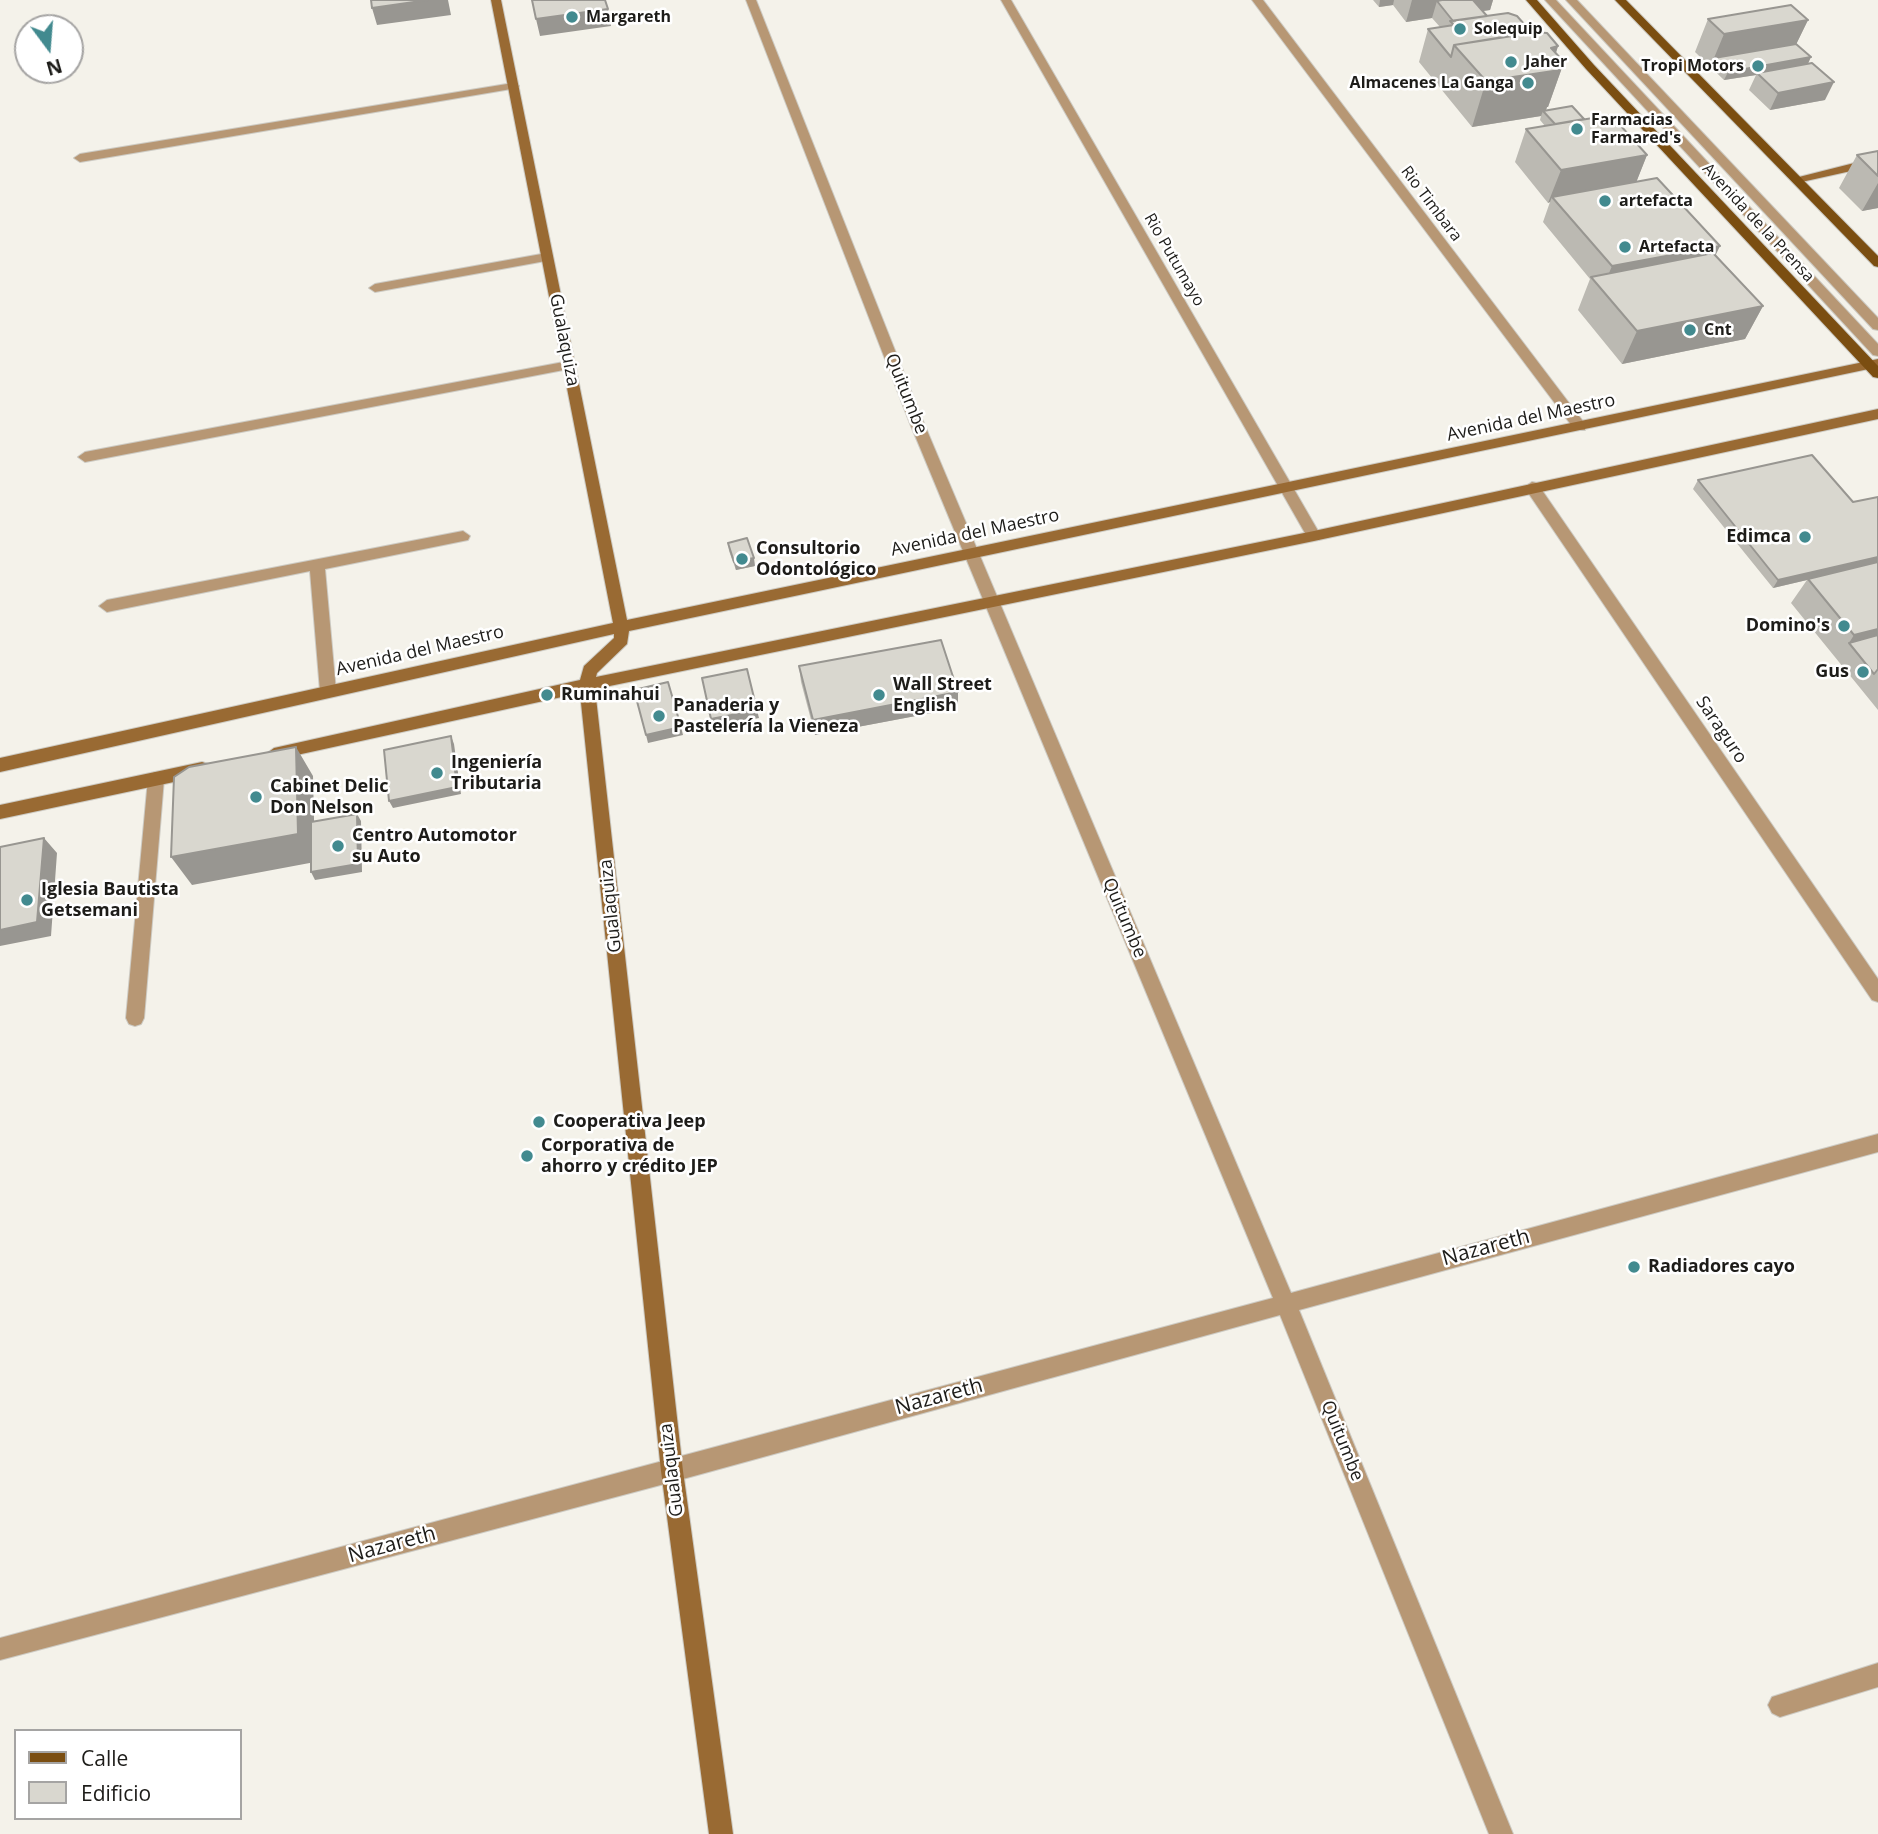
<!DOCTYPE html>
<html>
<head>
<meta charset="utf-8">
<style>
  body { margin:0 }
  #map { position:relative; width:1878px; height:1834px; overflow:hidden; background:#f4f2ea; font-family:"Open Sans",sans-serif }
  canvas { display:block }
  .legend { position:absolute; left:14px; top:1729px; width:228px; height:91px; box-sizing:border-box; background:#fff; border:2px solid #a5a4a3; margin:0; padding:9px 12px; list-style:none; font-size:21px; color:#1d1c19 }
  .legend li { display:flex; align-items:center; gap:14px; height:35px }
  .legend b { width:35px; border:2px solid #a5a4a3 }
  .north { position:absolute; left:14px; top:14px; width:70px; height:70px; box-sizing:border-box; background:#fff; border:2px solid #a5a4a3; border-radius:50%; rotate:164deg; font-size:19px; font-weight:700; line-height:28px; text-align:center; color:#1d1c19 }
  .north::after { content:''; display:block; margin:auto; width:24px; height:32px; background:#428a8f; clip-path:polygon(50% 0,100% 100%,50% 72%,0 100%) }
</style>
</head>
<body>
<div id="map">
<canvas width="1878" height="1834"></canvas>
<ul class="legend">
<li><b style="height:9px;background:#7b4e11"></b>Calle</li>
<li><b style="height:19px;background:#d9d7cf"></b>Edificio</li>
</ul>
<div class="north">N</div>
</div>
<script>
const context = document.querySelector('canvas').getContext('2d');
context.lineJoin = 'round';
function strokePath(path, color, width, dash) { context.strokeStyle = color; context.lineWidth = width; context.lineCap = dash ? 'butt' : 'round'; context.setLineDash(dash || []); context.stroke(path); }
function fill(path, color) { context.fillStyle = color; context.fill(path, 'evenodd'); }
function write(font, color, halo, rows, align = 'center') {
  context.font = font + ' "Open Sans",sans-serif'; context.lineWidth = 5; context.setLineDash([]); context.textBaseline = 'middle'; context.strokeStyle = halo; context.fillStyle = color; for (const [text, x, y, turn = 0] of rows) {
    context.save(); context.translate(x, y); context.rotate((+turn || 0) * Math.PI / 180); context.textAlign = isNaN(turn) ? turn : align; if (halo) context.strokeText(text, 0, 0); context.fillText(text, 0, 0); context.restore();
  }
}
const lane = new Path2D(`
  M1545 0H1556L1878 344V356L1873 355Z
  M1566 0H1577L1878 318V330L1873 329Z
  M513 83 519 86 517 88 80 162 74 158 80 154Z
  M547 253 551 254V260L375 292 369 288 375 284Z
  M1878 1663V1687L1780 1717 1772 1713 1768 1705 1772 1697Z`);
const street = new Path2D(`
  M746 0H756L923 421 1291 1293 1878 1134V1152L1299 1310 1513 1834H1489L1280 1315 672 1482 0 1660V1638L1273 1298 909 421Z
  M1001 0H1011L1321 536 1319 540H1309Z
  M1252 0H1263L1585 424V430H1575Z
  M569 361 576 365 574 368 85 462 78 457 85 452Z
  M1532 482 1537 483 1878 979V1002L1872 1000 1527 491 1525 487Z
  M463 531 470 536 468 540 325 569 336 691 328 697 320 691 310 571 107 612 99 606 107 600Z
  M156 772 162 774 164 779 144 1018 141 1024 135 1026 129 1024 126 1018 148 779 150 774Z`);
const secondary = new Path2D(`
  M491 0H501L627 620 1878 359V367L629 631 627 644 597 673 596 677 1314 531 1878 409V419L1314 541 595 689 683 1471 733 1834H709L661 1471 580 693 274 760 266 754 274 748 580 680 584 666 614 638V634L0 772V758L613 623Z
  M1878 157V165L1797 183 1791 179Z
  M202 762 208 764 210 769 208 774 202 776 0 819V805Z`);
const primary = new Path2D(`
  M1526 0H1537L1594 65 1878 366V378L1873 377 1586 69Z
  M1615 0H1626L1878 256V267L1874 266Z`);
strokePath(lane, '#cdcbc4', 2);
strokePath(street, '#cdcbc4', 2);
strokePath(secondary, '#cdcbc4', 2);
strokePath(primary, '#cdcbc4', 2);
fill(lane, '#b79774');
fill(street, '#b79774');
fill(secondary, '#996a33');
fill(primary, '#7b4e11');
fill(new Path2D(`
  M1373 0H1493L1490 10 1482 11 1487 16 1532 33 1558 46 1556 53 1564 62 1548 107H1547L1546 110 1584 119 1647 155 1636 182 1716 255 1763 306 1745 339 1622 364 1578 310 1590 279 1543 222 1550 202 1548 203 1515 162 1526 129 1545 126 1540 120 1541 116 1472 127 1419 62 1428 29 1440 27 1432 18 1406 22 1393 5 1379 7Z
  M1708 19 1808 20 1796 44 1808 63 1825 100 1770 110 1749 90 1756 75 1724 80 1695 52Z
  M1878 151V208L1862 211 1839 188 1857 155Z
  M1698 480 1853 502 1878 497V710L1791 603 1807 580 1773 588 1693 489Z
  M728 543 755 566 736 570 729 551Z
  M799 666 958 692V708L815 735 801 682Z`), '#bbb9b2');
fill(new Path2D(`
  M428 0H448L451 15 377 25 372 8Z
  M1380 0H1394L1393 5 1379 7Z
  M1412 0H1493L1490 10 1449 16 1437 1 1432 18 1406 22Z
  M608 9 611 26 540 36 536 19Z
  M1808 20 1792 53 1714 58 1724 34Z
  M1558 46 1550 71 1554 63 1564 62 1548 107H1547L1545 113 1543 111 1541 116 1472 127 1486 81 1551 48Z
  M1811 57 1807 66 1757 73 1756 75 1724 80 1728 72Z
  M1834 82 1825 100 1770 110 1778 93Z
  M1647 155 1634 188 1552 197 1550 202 1548 203 1561 170Z
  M1878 183V208L1862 211Z
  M1720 246 1708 271 1602 290 1612 266Z
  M1763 306 1745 339 1622 364 1637 331Z
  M1878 557V564L1808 579 1807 580 1773 588 1778 580Z
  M754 558 755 566 736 570 734 562Z
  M1878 629V649L1849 643 1854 635Z
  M958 692V708L815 735 813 720Z
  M757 710 759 718 713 727 711 719Z
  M681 727 683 735 648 743 646 735Z
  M451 736 454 744 461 794 393 808 389 801Z
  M296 747 313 776 315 862 192 885 171 857Z
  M357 814 361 821 362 872 315 880 311 872Z
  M44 838 57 853 51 936 0 946V930Z`), '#989691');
const building = new Path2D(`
  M371 0H428L372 8Z
  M532 0H605L608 9 536 19Z
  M1442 0H1473L1487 16 1453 21 1437 1Z
  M1791 5 1808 20 1724 34 1708 19Z
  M1508 13 1517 16 1532 33 1454 45 1451 57 1428 29 1454 25 1450 21Z
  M1534 32 1547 33 1558 46 1551 48 1564 62 1554 63 1560 70 1486 81 1454 45Z
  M1796 44 1811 57 1728 72 1714 58Z
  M1812 63 1834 82 1778 93 1757 73Z
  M1572 106 1584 119 1555 124 1543 111Z
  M1611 115 1647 155 1561 170 1526 129Z
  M1878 151V176L1857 155Z
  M1657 178 1720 246 1612 266 1552 197Z
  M1713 253 1763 306 1637 331 1591 277Z
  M1812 455 1853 502 1878 497V557L1778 580 1698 480Z
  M747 538 754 558 734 562 728 543Z
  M1878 562V629L1854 635 1808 579Z
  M1878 635V669L1874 674 1849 643Z
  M941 640 958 692 813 720 799 666Z
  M747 669 757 710 711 719 702 678Z
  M668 682 681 727 646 735 634 690Z
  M451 736 457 787 389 801 384 750Z
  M296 747 298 834 171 857 174 777 189 767Z
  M357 814 358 864 311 872V822Z
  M44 838 37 922 0 930V847Z`);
fill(building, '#d9d7cf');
strokePath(building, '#989691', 2);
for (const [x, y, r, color] of [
  [572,17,7,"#428a8f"],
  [1460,29,7,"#428a8f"],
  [1511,62,7,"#428a8f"],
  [1758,66,7,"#428a8f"],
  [1528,83,7,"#428a8f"],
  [1577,129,7,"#428a8f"],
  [1605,201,7,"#428a8f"],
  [1625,247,7,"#428a8f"],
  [1690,330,7,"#428a8f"],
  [1805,537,7,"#428a8f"],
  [742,559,7,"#428a8f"],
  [1844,626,7,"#428a8f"],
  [1863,672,7,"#428a8f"],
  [547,695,7,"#428a8f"],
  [879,695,7,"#428a8f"],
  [659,716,7,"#428a8f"],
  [437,773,7,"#428a8f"],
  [256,797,7,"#428a8f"],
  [338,846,7,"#428a8f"],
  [27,900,7,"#428a8f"],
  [539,1122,7,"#428a8f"],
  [527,1156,7,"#428a8f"],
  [1634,1267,7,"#428a8f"]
]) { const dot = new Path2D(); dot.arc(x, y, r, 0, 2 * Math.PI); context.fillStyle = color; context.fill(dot); strokePath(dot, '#fff', 2.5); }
write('bold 16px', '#1d1c19', '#fff', [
  ["Margareth",586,17],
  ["Solequip",1474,29],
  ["Jaher",1525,62],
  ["Tropi Motors",1744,66,"right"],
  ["Almacenes La Ganga",1514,83,"right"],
  ["Farmacias",1591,120],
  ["Farmared's",1591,138],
  ["artefacta",1619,201],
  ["Artefacta",1639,247],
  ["Cnt",1704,330]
], 'left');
write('16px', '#1d1c19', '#fff', [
  ["Rio Timbara",1431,204,53],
  ["Avenida de la Prensa",1758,223,47],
  ["Rio Putumayo",1174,260,60]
]);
write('18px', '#1d1c19', '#fff', [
  ["Gualaquiza",564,340,79],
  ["Quitumbe",906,394,68],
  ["Avenida del Maestro",1531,418,-12],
  ["Avenida del Maestro",975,533,-12],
  ["Avenida del Maestro",420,651,-13],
  ["Saraguro",1721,730,56],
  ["Gualaquiza",611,906,-96],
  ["Quitumbe",1124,918,67],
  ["Quitumbe",1342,1441,68],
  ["Gualaquiza",672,1470,-97]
]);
write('bold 18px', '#1d1c19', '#fff', [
  ["Edimca",1791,537,"right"],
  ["Consultorio",756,549],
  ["Odontológico",756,570],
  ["Domino's",1830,626,"right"],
  ["Gus",1849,672,"right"],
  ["Wall Street",893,685],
  ["English",893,706],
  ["Ruminahui",561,695],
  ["Panaderia y",673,706],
  ["Pastelería la Vieneza",673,727],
  ["Ingeniería",451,763],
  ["Tributaria",451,784],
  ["Cabinet Delic",270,787],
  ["Don Nelson",270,808],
  ["Centro Automotor",352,836],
  ["su Auto",352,857],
  ["Iglesia Bautista",41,890],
  ["Getsemani",41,911],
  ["Cooperativa Jeep",553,1122],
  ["Corporativa de",541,1146],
  ["ahorro y crédito JEP",541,1167],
  ["Radiadores cayo",1648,1267]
], 'left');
write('21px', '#1d1c19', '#fff', [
  ["Nazareth",1486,1248,-15],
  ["Nazareth",939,1397,-15],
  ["Nazareth",392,1545,-15]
]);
</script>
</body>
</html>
